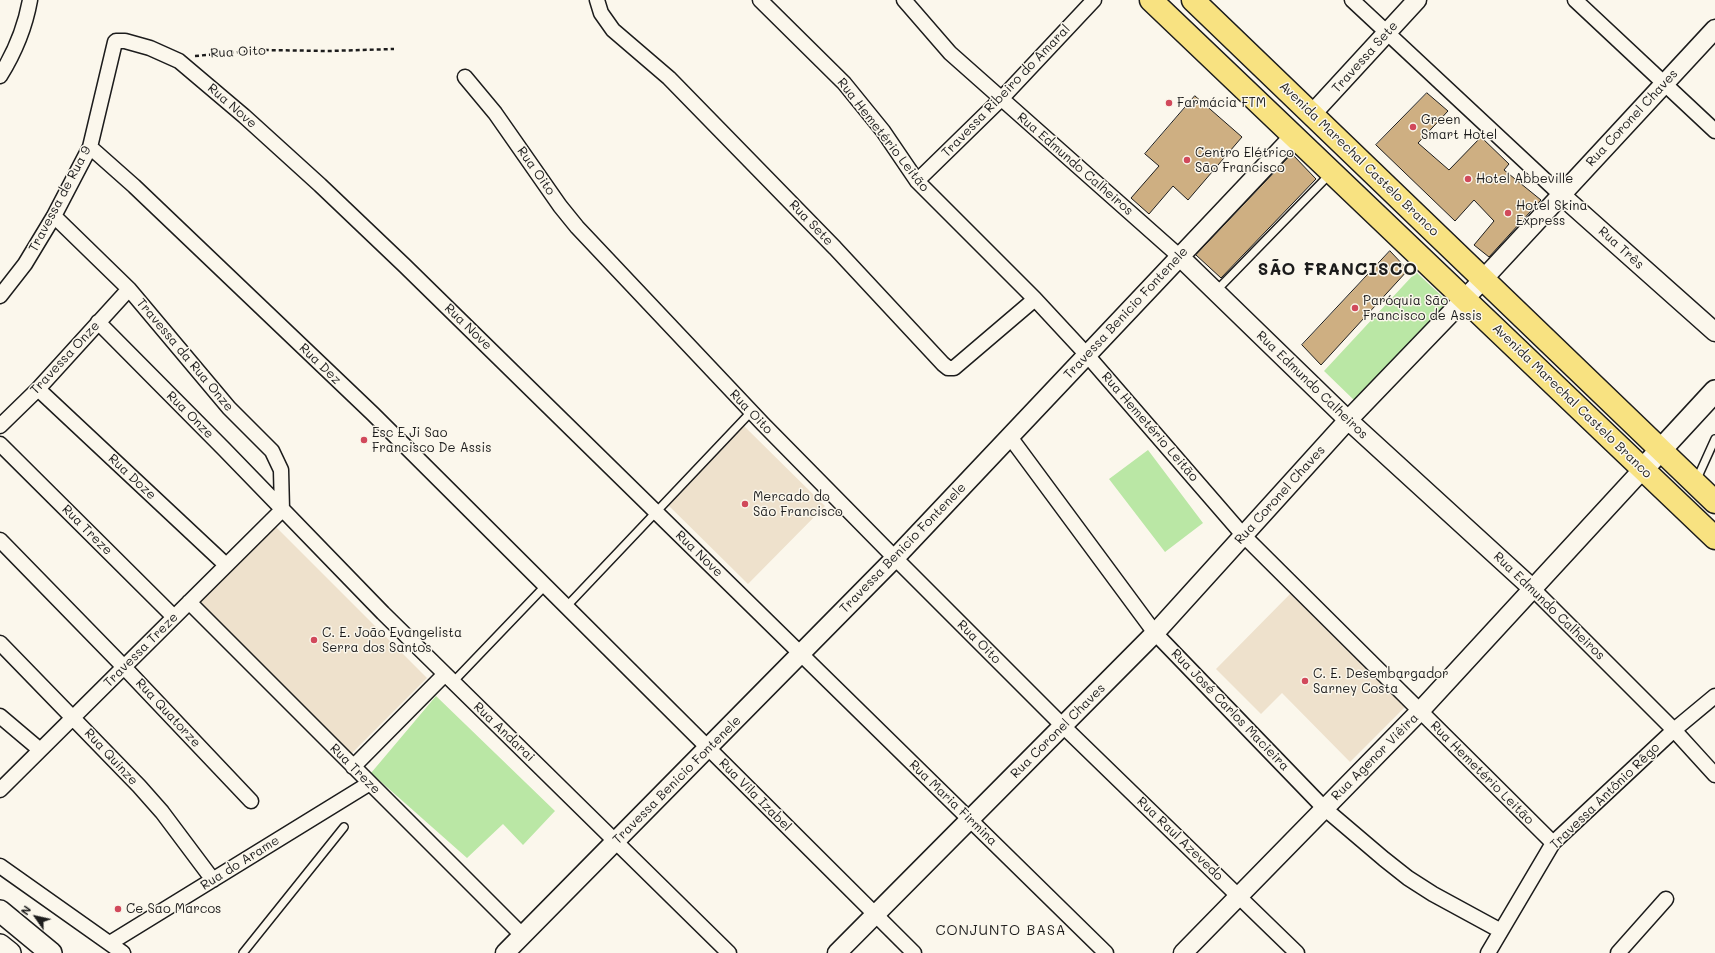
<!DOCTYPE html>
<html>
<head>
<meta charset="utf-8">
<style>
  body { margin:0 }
  #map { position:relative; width:1715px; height:953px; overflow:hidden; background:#fbf7ec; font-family:Mali,sans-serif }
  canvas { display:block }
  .north { position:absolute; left:16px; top:897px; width:40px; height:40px; -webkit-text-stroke:3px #fbf7ec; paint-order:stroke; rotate:304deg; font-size:11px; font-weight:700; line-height:16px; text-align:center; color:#1c1c1c }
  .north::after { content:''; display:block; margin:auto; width:14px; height:18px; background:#1c1c1c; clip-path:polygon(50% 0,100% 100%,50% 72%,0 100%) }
</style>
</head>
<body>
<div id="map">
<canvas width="1715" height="953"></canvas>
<div class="north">N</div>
</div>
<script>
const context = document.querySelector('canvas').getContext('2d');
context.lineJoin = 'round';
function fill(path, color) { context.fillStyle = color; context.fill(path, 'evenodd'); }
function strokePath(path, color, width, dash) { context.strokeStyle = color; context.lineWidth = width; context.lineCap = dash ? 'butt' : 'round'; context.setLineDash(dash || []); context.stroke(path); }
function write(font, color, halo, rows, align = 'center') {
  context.font = font + ' Mali,sans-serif'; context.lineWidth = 3; context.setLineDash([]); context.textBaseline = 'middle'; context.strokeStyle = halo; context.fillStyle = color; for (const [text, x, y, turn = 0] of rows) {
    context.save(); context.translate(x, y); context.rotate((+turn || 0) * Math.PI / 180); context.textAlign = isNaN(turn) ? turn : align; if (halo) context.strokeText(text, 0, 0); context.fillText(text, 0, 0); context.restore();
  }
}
fill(new Path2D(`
  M742 424 825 506 748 584 665 502Z
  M276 527 427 678 351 754 200 602Z
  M1292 592 1406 706 1350 762 1282 693 1261 714 1216 669Z`), '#eee1cc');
fill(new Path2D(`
  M1416 272 1448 302 1355 401 1324 371Z
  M1148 450 1203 523 1165 552 1109 479Z
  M436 696 555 811 523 845 503 824 467 858 371 773Z`), '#bae7a5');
const building = new Path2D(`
  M1427 93 1448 111 1418 143 1449 170 1481 137 1509 164 1504 170 1541 200 1489 257 1474 245 1494 221 1474 200 1455 221 1376 145Z
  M1195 96 1242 137 1188 200 1173 186 1149 214 1131 198 1159 166 1145 154Z
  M1292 154 1316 179 1221 278 1196 255Z
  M1390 251 1408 270 1321 365 1302 345Z`);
fill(building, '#ceaf82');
strokePath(building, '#1c1c1c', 1);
const service = new Path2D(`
  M1216 291 1330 174
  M1696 481 1715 439
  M566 607 751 412
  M453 682 545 586
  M243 953 344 827`);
const minor = new Path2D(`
  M597 0 601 13 613 30 669 78 835 248 943 364 948 368H954L1035 299
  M760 0 844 83 883 131 917 181 1035 299 1087 355 1243 535 1553 843
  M904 0 950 53 1179 256
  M1352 0 1561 195
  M1575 0 1715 131
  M0 76C15 52 25 28 30 0
  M465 77 495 113 560 206 577 227 763 424 895 558 1063 726 1297 953
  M90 147 134 186 373 414 914 953
  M917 181 1001 99 1094 0
  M54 216 129 289 229 408 272 451 281 470 282 510
  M0 296 25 264 54 216 90 147 115 42 116 41H125L150 48 179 61 244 116 320 185 405 266 1106 953
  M98 322 224 449 383 613 729 953
  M38 389 226 565
  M0 426 38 389 129 289
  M1010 437 1155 633 1324 808 1384 859 1408 878 1433 894 1501 931
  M0 444 174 617
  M0 540 123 666 251 801
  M1533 589 1674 730 1715 775
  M189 602 522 935
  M0 643 139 786 162 812 213 880
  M0 716 39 749
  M353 767 445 674
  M0 790 282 510
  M0 866 123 953
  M110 943 370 783
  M1488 953 1553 843 1674 730 1715 696
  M1618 953 1666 899`);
const tertiary = new Path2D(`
  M1312 114 1417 0
  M1561 195 1715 332
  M1179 256 1348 420 1533 589
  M505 953 895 558 1294 136
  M837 953 1155 633 1348 420 1475 288 1715 29
  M1183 953 1420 711 1643 469`);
const secondary = new Path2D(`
  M1643 469 1715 391
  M0 911 51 953
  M0 945 10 953`);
const primary = new Path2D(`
  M1151 0 1715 538
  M1193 0 1715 502`);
strokePath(service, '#1c1c1c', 10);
strokePath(minor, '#1c1c1c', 17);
strokePath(tertiary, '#1c1c1c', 21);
strokePath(secondary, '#1c1c1c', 24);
strokePath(primary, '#1c1c1c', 25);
strokePath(new Path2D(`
  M195 56 262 50 329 51 394 49`), '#1c1c1c', 2.5, [4, 3]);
strokePath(service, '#fbf7ec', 7);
strokePath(minor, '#fbf7ec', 14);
strokePath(tertiary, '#fbf7ec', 18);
strokePath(secondary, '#fbf7ec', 21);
strokePath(primary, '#f8e281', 22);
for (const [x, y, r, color] of [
  [1169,103,4,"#d1495b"],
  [1413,127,4,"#d1495b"],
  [1187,160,4,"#d1495b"],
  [1468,179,4,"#d1495b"],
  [1508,213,4,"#d1495b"],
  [1355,308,4,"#d1495b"],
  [364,440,4,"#d1495b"],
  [745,504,4,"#d1495b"],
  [314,640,4,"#d1495b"],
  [1305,681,4,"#d1495b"],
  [118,909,4,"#d1495b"]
]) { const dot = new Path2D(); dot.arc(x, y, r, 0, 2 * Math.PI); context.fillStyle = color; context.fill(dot); strokePath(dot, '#fbf7ec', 1.5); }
write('13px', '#1c1c1c', '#fbf7ec', [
  ["Rua Oito",238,52,-3],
  ["Travessa Sete",1365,57,-48],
  ["Travessa Ribeiro do Amaral",1006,91,-46],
  ["Rua Nove",232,106,41],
  ["Rua Coronel Chaves",1632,118,-47],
  ["Rua Hemetério Leitão",883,135,52],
  ["Avenida Marechal Castelo Branco",1359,159,44],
  ["Rua Edmundo Calheiros",1075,164,41],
  ["Rua Oito",536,171,55],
  ["Travessa de Rua 9",60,199,-62],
  ["Rua Sete",811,223,46],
  ["Rua Três",1621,248,42],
  ["Travessa Benicio Fontenele",1126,313,-47],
  ["Rua Nove",468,327,44],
  ["Travessa da Rua Onze",185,355,50],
  ["Travessa Onze",65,358,-47],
  ["Rua Dez",320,364,44],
  ["Rua Edmundo Calheiros",1312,385,44],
  ["Avenida Marechal Castelo Branco",1572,401,44],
  ["Rua Oito",751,412,46],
  ["Rua Onze",190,415,45],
  ["Rua Hemetério Leitão",1150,427,49],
  ["Rua Doze",132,477,43],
  ["Rua Coronel Chaves",1280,495,-48],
  ["Rua Treze",87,530,45],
  ["Travessa Benicio Fontenele",903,548,-46],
  ["Rua Nove",699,554,44],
  ["Rua Edmundo Calheiros",1549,606,44],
  ["Rua Oito",979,642,45],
  ["Travessa Treze",141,650,-45],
  ["Rua José Carlos Macieira",1230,710,46],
  ["Rua Quatorze",168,713,47],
  ["Rua Coronel Chaves",1058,731,-45],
  ["Rua Andarai",504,732,44],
  ["Rua Quinze",111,757,47],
  ["Rua Agenor Viêira",1375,757,-45],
  ["Rua Treze",355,769,45],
  ["Rua Hemetério Leitão",1482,773,45],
  ["Travessa Benicio Fontenele",677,780,-45],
  ["Rua Vila Izabel",755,795,45],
  ["Travessa Antônio Rêgo",1605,796,-44],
  ["Rua Maria Firmina",953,803,44],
  ["Rua Raul Azevedo",1180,839,44],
  ["Rua do Arame",240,863,-32]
]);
write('13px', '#1c1c1c', '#fbf7ec', [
  ["Farmácia FTM",1177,103],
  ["Green",1421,120],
  ["Smart Hotel",1421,135],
  ["Centro Elétrico",1195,153],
  ["São Francisco",1195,168],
  ["Hotel Abbeville",1476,179],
  ["Hotel Skina",1516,206],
  ["Express",1516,221],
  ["Paróquia São",1363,301],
  ["Francisco de Assis",1363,316],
  ["Esc E Ji Sao",372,433],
  ["Francisco De Assis",372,448],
  ["Mercado do",753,497],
  ["São Francisco",753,512],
  ["C. E. João Evangelista",322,633],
  ["Serra dos Santos",322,648],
  ["C. E. Desembargador",1313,674],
  ["Sarney Costa",1313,689],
  ["Ce Sao Marcos",126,909]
], 'left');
context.letterSpacing = '1px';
write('14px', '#1c1c1c', '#fbf7ec', [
  ["CONJUNTO BASA",1001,931]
]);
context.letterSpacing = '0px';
context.letterSpacing = '1px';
write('bold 17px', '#1c1c1c', '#fbf7ec', [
  ["SÃO FRANCISCO",1338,270]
]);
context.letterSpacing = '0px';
</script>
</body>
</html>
